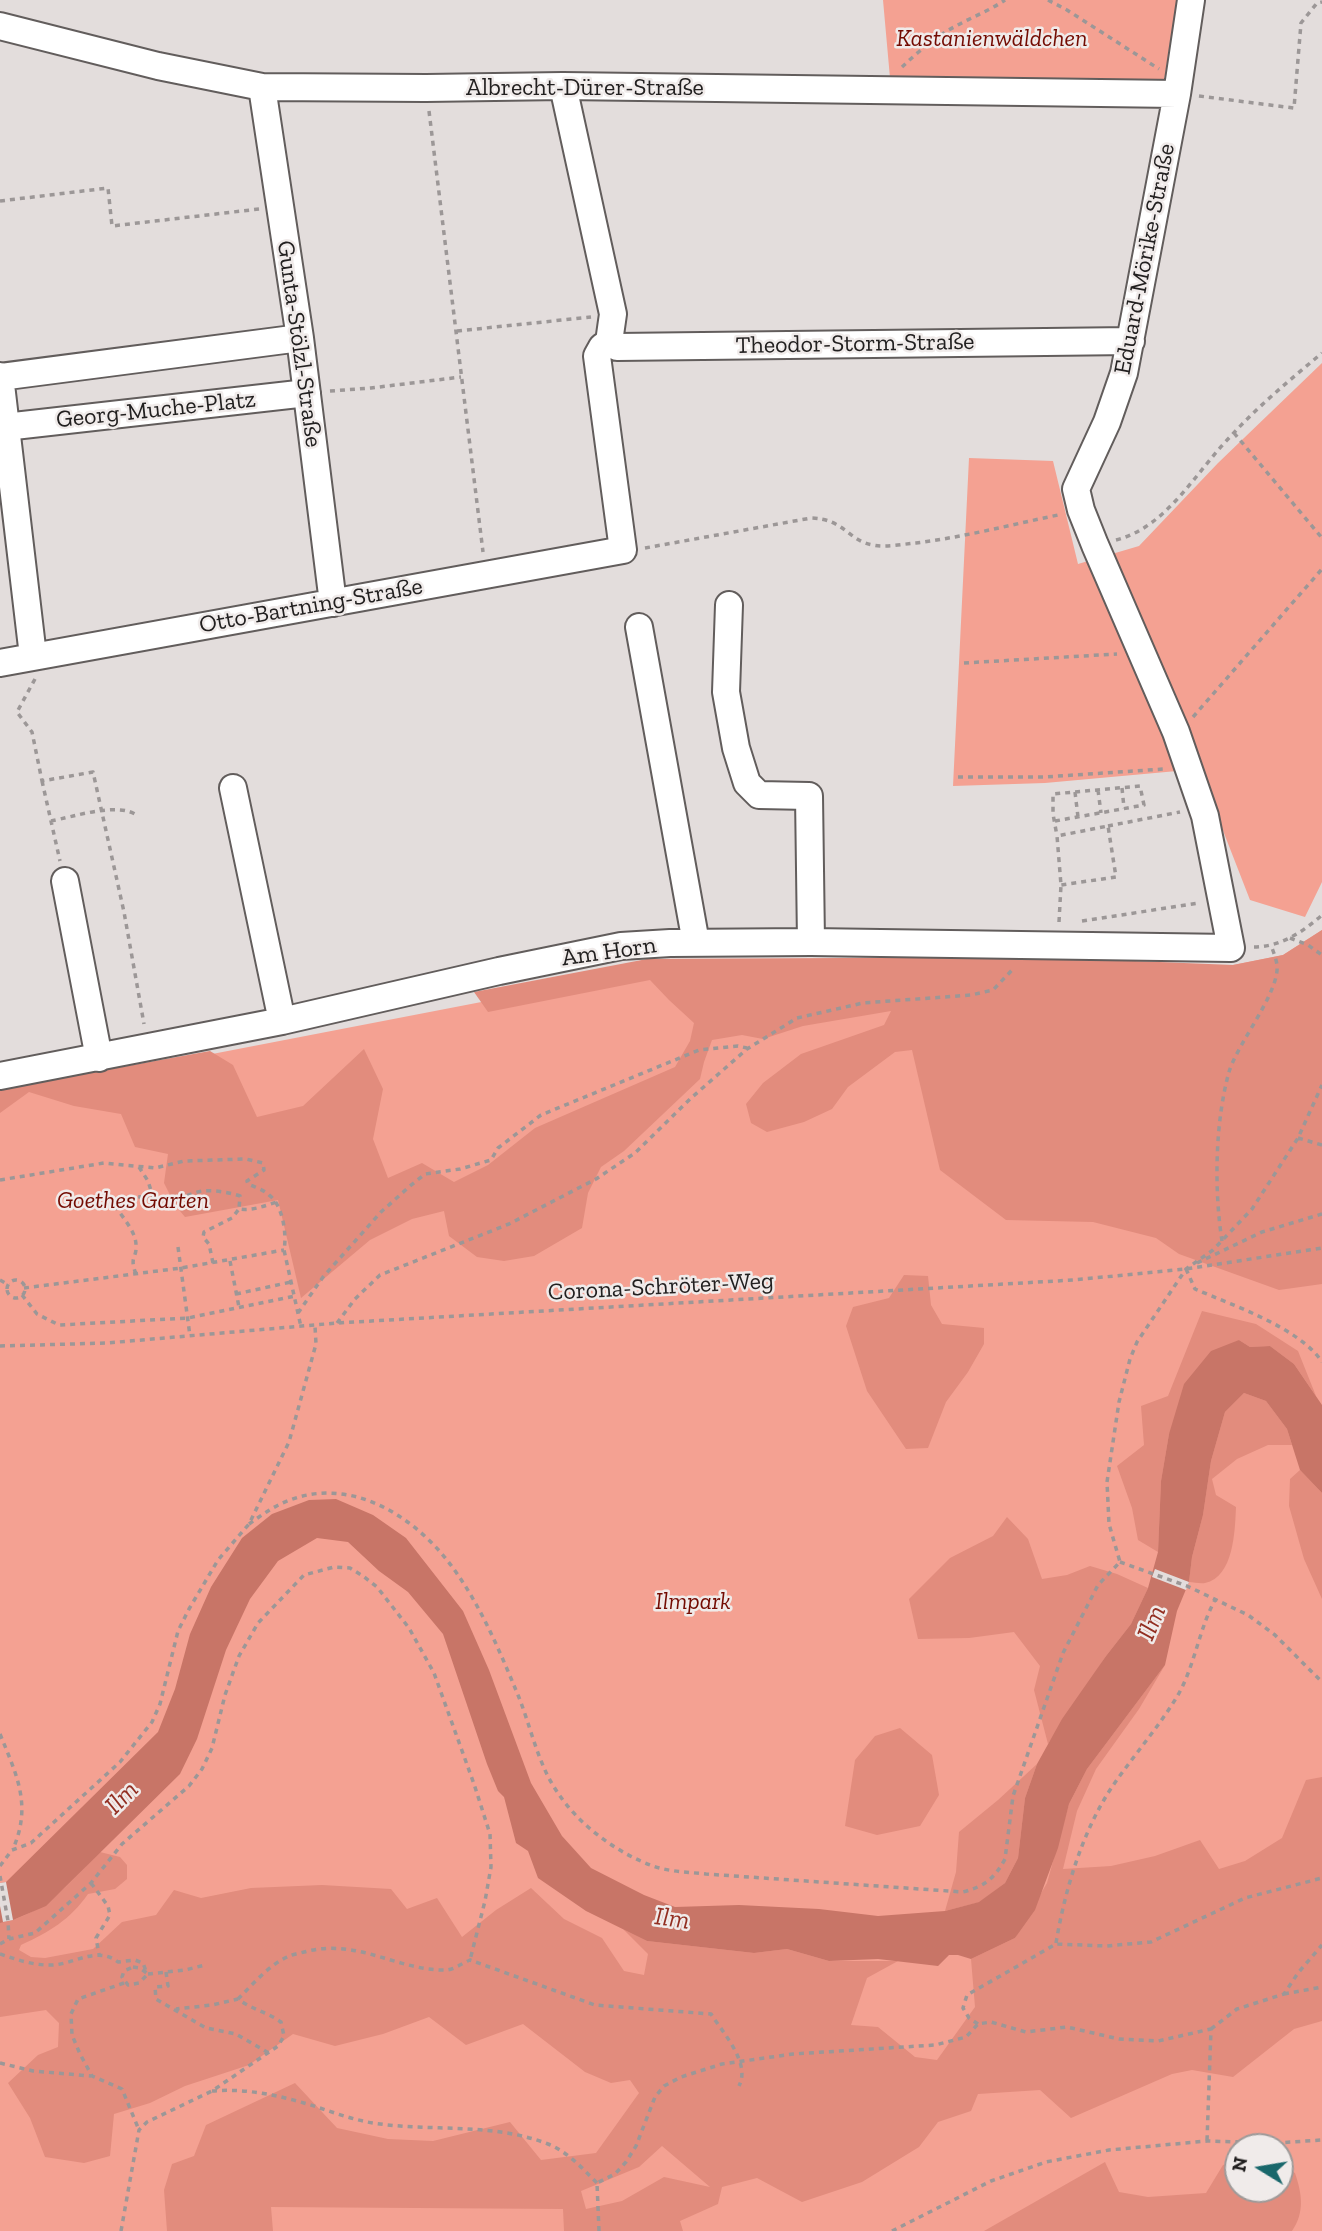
<!DOCTYPE html>
<html>
<head>
<meta charset="utf-8">
<style>
  body { margin:0 }
  #map { position:relative; width:1322px; height:2231px; overflow:hidden; background:#e3dddc; font-family:"Zilla Slab",serif }
  canvas { display:block }
  .north { position:absolute; left:1224px; top:2133px; width:70px; height:70px; box-sizing:border-box; background:#f0ebea; border:2px solid #9e9a99; border-radius:50%; rotate:281deg; font-size:19px; font-weight:700; line-height:28px; text-align:center; color:#222020 }
  .north::after { content:''; display:block; margin:auto; width:24px; height:32px; background:#19676b; clip-path:polygon(50% 0,100% 100%,50% 72%,0 100%) }
</style>
</head>
<body>
<div id="map">
<canvas width="1322" height="2231"></canvas>
<div class="north">N</div>
</div>
<script>
const context = document.querySelector('canvas').getContext('2d');
context.lineJoin = 'round';
function fill(path, color) { context.fillStyle = color; context.fill(path, 'evenodd'); }
function strokePath(path, color, width, dash) { context.strokeStyle = color; context.lineWidth = width; context.lineCap = dash ? 'butt' : 'round'; context.setLineDash(dash || []); context.stroke(path); }
function write(font, color, halo, rows, align = 'center') {
  context.font = font + ' "Zilla Slab",serif'; context.lineWidth = 5; context.setLineDash([]); context.textBaseline = 'middle'; context.strokeStyle = halo; context.fillStyle = color; for (const [text, x, y, turn = 0] of rows) {
    context.save(); context.translate(x, y); context.rotate((+turn || 0) * Math.PI / 180); context.textAlign = isNaN(turn) ? turn : align; if (halo) context.strokeText(text, 0, 0); context.fillText(text, 0, 0); context.restore();
  }
}
fill(new Path2D(`
  M883 0H1177L1164 81 890 78Z
  M1322 363V882L1305 917 1250 900 1199 769 1045 783 953 786 969 458 1053 461 1078 564 1139 546 1218 463Z
  M1322 930V2231H0V1095L647 970 1233 965 1283 955ZM1238 2147H1280V2189H1238Z`), '#f4a192');
fill(new Path2D(`
  M1322 930V1284L1279 1290 1179 1254 1156 1238 1093 1222 1006 1220 940 1170 912 1050 895 1052 848 1087 832 1109 804 1122 767 1132 751 1123 746 1104 763 1083 801 1054 884 1025 891 1011 803 1026 763 1039 742 1035 712 1040 704 1062 700 1079 624 1151 601 1167 588 1193 582 1228 534 1256 504 1261 477 1257 449 1236 444 1211 412 1219 370 1240 301 1298 278 1200 185 1217 175 1205 164 1183 168 1154 135 1147 121 1114 74 1106 29 1092 0 1113V1089L210 1051 233 1065 257 1117 303 1106 364 1049 383 1089 373 1139 388 1178 422 1163 454 1182 488 1165 535 1128 675 1067 690 1041 694 1023 669 1000 650 980 488 1012 474 992 647 959 1036 957 1233 965 1283 955Z
  M904 1275 928 1276 931 1305 942 1324 984 1328V1344L968 1372 946 1402 928 1448 906 1449 867 1391 846 1326 853 1307 889 1298Z
  M1202 1311 1256 1324 1298 1351 1316 1396 1294 1364 1270 1346 1250 1347 1239 1340 1169 1434 1161 1481 1158 1552 1138 1540 1132 1508 1117 1466 1144 1445 1141 1406 1168 1396Z
  M1244 1393 1266 1401 1287 1429 1292 1445H1268L1237 1459 1212 1479 1216 1495 1236 1507C1235 1530 1234 1577 1205 1583 1200 1584 1194 1582 1189 1582L1192 1557 1203 1515 1211 1461 1225 1412Z
  M1300 1470 1322 1493V1599L1304 1559 1289 1506 1290 1479Z
  M1007 1517 1028 1539 1042 1579 1067 1575 1090 1566 1117 1574 1148 1588 1131 1624 1106 1656 1048 1744 1034 1690 1040 1666 1014 1632 969 1638 918 1639 909 1599 950 1558 993 1536Z
  M1165 1665 1139 1709 1096 1769 1077 1811 1063 1869 1111 1866 1155 1856 1200 1840 1219 1869 1245 1861 1282 1838 1306 1780 1322 1777V2021L1294 2029 1233 2077 1192 2070 1172 2074 1071 2118 1040 2090 978 2094 971 2111 938 2122 919 2147 862 2182 802 2202 757 2178 722 2187 718 2204 680 2221 683 2231H564L563 2209 271 2207 273 2231H167L164 2190 172 2164 194 2156 206 2125 295 2083 337 2128 388 2139 433 2141 510 2122 541 2160 596 2153 639 2093 630 2080 611 2083 585 2072 523 2024 466 2045 429 2017 383 2034 335 2046 293 2034 249 2065 185 2086 150 2103 114 2114 110 2156 84 2163 45 2157 30 2118 8 2083 38 2055 58 2047 59 2023 46 2010 0 2017V1923C46 1914 68 1884 100 1852L120 1857 127 1865V1879L115 1889 88 1894C70 1920 49 1932 21 1945L19 1950 31 1957 45 1958 93 1949 122 1922 156 1915 174 1890 201 1898 251 1888 322 1885 391 1889 407 1909 437 1898 462 1937 496 1910 531 1888 564 1919 602 1938 624 1971 644 1975 648 1954 623 1929 647 1941 754 1953 787 1949 829 1961H898L867 1978 851 2025 878 2027 915 2057 937 2060 975 2007 971 1959 1015 1938 1047 1883 1069 1804 1087 1769ZM662 2146 710 2187 664 2177 622 2201 586 2209 581 2191 639 2167Z
  M900 1728 932 1755 939 1795 920 1826 877 1835 845 1826 855 1760 875 1736Z
  M1037 1764 1025 1798 1018 1858 1005 1883 980 1902 945 1911 956 1872 959 1832 998 1800Z
  M1238 2161V2189H1280V2164L1295 2173C1302 2194 1305 2212 1292 2231H984L1105 2162 1119 2192 1148 2197 1206 2193 1223 2165Z`), '#e28c7d');
fill(new Path2D(`
  M1239 1340 1250 1347 1270 1346 1294 1364 1322 1405V1493L1300 1470 1287 1429 1266 1401 1244 1393 1225 1412 1211 1461 1203 1515 1192 1557 1189 1582 1177 1611 1165 1665 1087 1769 1069 1804 1058 1848 1035 1910 1015 1938 971 1959 958 1955H949L938 1966 878 1959 829 1961 787 1949 754 1953 647 1941 586 1911 538 1878 528 1851 516 1843 504 1797 498 1791 487 1764 443 1634 408 1592 379 1571 348 1542 317 1538 278 1561 250 1599 226 1650 197 1739 180 1774 46 1906 13 1920 0 1923V1883L6 1882 158 1732 175 1689 190 1634 211 1587 242 1538 272 1514 309 1500 336 1499 373 1515 406 1538 463 1611 489 1670 531 1783 562 1836 591 1868 644 1895 675 1907 739 1905 819 1909 878 1916 945 1911 979 1902 1005 1883 1018 1858 1025 1798 1037 1764 1062 1719 1106 1656 1131 1624 1148 1588 1158 1552 1161 1481 1169 1434 1184 1384 1211 1351Z`), '#c87567');
fill(new Path2D(`
  M1155 1569 1189 1582 1186 1590 1152 1577Z
  M6 1882 13 1920 3 1922 0 1906V1883Z`), '#e3dddc');
const minor = new Path2D(`
  M0 26 158 66 262 87 426 88 563 86 1177 94
  M563 86 613 314 609 342 617 347 1131 341
  M262 87 300 338 333 603
  M0 376 33 656
  M0 377 300 338
  M5 427 307 393
  M729 605 726 692 736 748 747 783 759 795 809 796 811 942
  M639 627 696 943
  M0 663 623 550 597 356 602 347 609 342
  M233 788 282 1021
  M65 881 99 1058
  M0 1076 282 1021 499 971 621 946 670 943 811 942 1231 948 1205 816 1176 732 1095 545 1081 510 1076 489 1107 422 1124 373 1177 94 1191 0`);
strokePath(minor, '#625d5c', 30);
strokePath(new Path2D(`
  M1048 0 1067 10 1159 69
  M902 67C918 52 936 36 956 26 972 17 989 11 1005 0
  M1199 96 1294 108 1301 23 1317 3 1322 2
  M429 111 483 552
  M0 201 108 188 112 226 259 209
  M457 331 591 317
  M330 391 371 388 461 377
  M1234 433 1322 538
  M1116 540C1167 527 1195 473 1230 437 1258 406 1290 380 1322 353
  M645 548 811 518C845 519 848 541 873 545 886 548 902 544 916 543 964 537 1010 525 1058 515
  M964 663 1117 654
  M35 679 17 712 32 732 42 781 93 772 124 912 144 1024
  M1193 717 1322 569
  M958 777H1044L1164 769
  M42 781 60 861
  M1122 788 1124 808
  M1098 790 1101 813
  M1075 792 1078 817
  M51 821C73 817 119 801 138 816
  M1055 821 1144 805 1140 786 1053 794V814L1057 836
  M1108 826 1180 812
  M1082 921 1199 903
  M1059 922 1061 885 1057 836 1108 826 1116 877 1061 885
  M1290 938 1308 945 1322 955
  M1254 947C1280 947 1303 932 1322 915
  M1298 1138 1322 1145
  M139 1167 148 1181 154 1200
  M0 1180 104 1163 155 1168 184 1161 246 1159 263 1163 264 1170 247 1181 248 1184C255 1187 264 1190 269 1195 283 1205 287 1235 284 1250L301 1327
  M1222 1241C1214 1190 1215 1122 1229 1072 1237 1044 1280 992 1277 965 1276 958 1273 951 1271 945
  M178 1247 190 1336
  M230 1261 239 1307
  M213 1263 209 1244 203 1237 204 1232 232 1218 239 1209
  M1197 1263 1262 1232 1322 1214
  M1186 1269 1195 1289C1232 1305 1300 1328 1322 1362
  M136 1274C129 1256 137 1259 136 1245 136 1232 123 1218 116 1207L117 1203C136 1189 149 1203 170 1201 181 1199 191 1193 202 1191 214 1190 228 1192 240 1196L239 1209C252 1211 264 1206 277 1202
  M0 1280 9 1285
  M7 1289a9 9 0 1 1 18 0a9 9 0 1 1-18 0Z
  M24 1288 181 1268 284 1250
  M236 1294 291 1282
  M22 1295 37 1314 59 1325 188 1318 295 1296
  M298 1313 323 1277 381 1212 410 1186 425 1174 460 1169 491 1160 498 1148 541 1115 699 1050 738 1046 747 1048
  M337 1323 355 1299 380 1275 509 1224 596 1179 635 1153 690 1099 747 1049 797 1018 863 1003 971 995 993 990 1014 968
  M0 1346 107 1343 337 1323 1073 1280 1186 1269 1322 1248
  M249 1524C262 1515 275 1505 290 1500 353 1476 417 1518 453 1568 481 1606 500 1652 518 1695 531 1727 538 1765 558 1793 579 1825 617 1853 653 1866 670 1872 688 1872 706 1874L963 1892C985 1886 994 1879 1005 1859L1013 1796 1063 1653 1098 1585 1120 1562 1109 1524 1107 1482 1119 1402 1130 1359 1137 1342 1186 1269 1213 1250 1252 1209 1298 1138 1322 1085
  M1120 1562 1187 1586 1248 1615 1275 1635 1322 1682
  M0 1734C17 1776 32 1805 13 1849
  M0 1866 12 1850 31 1843 120 1762 152 1722 160 1704 178 1631 189 1609 218 1560 249 1524 289 1442 316 1344 315 1326
  M0 1876 8 1921 9 1939
  M91 1883 108 1906 110 1915 96 1938 99 1954
  M1056 1943C1065 1890 1082 1832 1112 1787 1133 1756 1159 1727 1178 1695 1195 1665 1199 1629 1215 1600
  M0 1944 9 1939 35 1933 91 1883 122 1844 189 1786 202 1769 212 1748 225 1695 239 1656 258 1623 304 1575 334 1567 350 1568 363 1576 377 1587 409 1628 434 1673 474 1784 490 1834 491 1867 485 1901 470 1960
  M0 1954C18 1960 35 1966 54 1965 76 1963 98 1946 118 1962L135 1960 143 1963 146 1971
  M133 1967 140 1968 148 1974 139 1983 128 1985 122 1977 124 1971Z
  M166 1972 168 1986 155 1987 156 1999 206 2028 236 2034 269 2053
  M148 1974 185 1970 205 1965
  M124 1983 78 1999 71 2014 72 2035 80 2054 92 2076 122 2089 139 2130
  M1284 1994 1322 1987
  M238 1999C253 1984 268 1966 287 1957 293 1954 301 1953 308 1951 360 1939 398 1971 446 1970 453 1970 463 1963 470 1960L595 2005 711 2014C723 2033 751 2063 739 2086
  M978 2024 969 2018 963 2008 967 1995 1056 1944 1106 1946 1151 1942 1245 1898 1322 1878
  M1211 2029 1237 2009 1284 1994 1298 1973 1322 1945
  M0 2063 33 2071 91 2076
  M212 2091C247 2088 283 2096 317 2107 335 2113 354 2120 373 2123 431 2132 492 2122 548 2144 568 2152 582 2168 597 2183
  M121 2231 139 2130 147 2122 212 2091 278 2046 284 2036 281 2022C267 2012 251 2009 238 1999L212 2005 176 2009
  M599 2231 597 2183 615 2174 626 2162 636 2146 655 2097 664 2086 681 2077 722 2064 793 2054 935 2045 966 2037 978 2024 991 2022 1026 2032 1067 2027 1119 2039 1158 2041 1211 2029 1207 2141
  M892 2231 991 2181 1046 2162 1109 2150 1207 2141 1276 2143 1322 2140`), '#9c9797', 3.5, [5, 5]);
strokePath(minor, '#fff', 26);
write('italic 24px', '#730b02', '#f0ebea', [
  ["Kastanienwäldchen",992,39],
  ["Goethes Garten",133,1201],
  ["Ilmpark",693,1602]
]);
write('24px', '#222020', '#f0ebea', [
  ["Albrecht-Dürer-Straße",585,88],
  ["Eduard-Mörike-Straße",1145,259,-79],
  ["Gunta-Stölzl-Straße",299,344,82],
  ["Theodor-Storm-Straße",855,344,-1],
  ["Georg-Muche-Platz",156,410,-6],
  ["Otto-Bartning-Straße",311,606,-10],
  ["Am Horn",609,952,-8],
  ["Corona-Schröter-Weg",661,1287,-3]
]);
write('italic 26px', '#922e21', '#f0ebea', [
  ["Ilm",1152,1623,-67],
  ["Ilm",122,1798,-45],
  ["Ilm",672,1919,8]
]);
</script>
</body>
</html>
